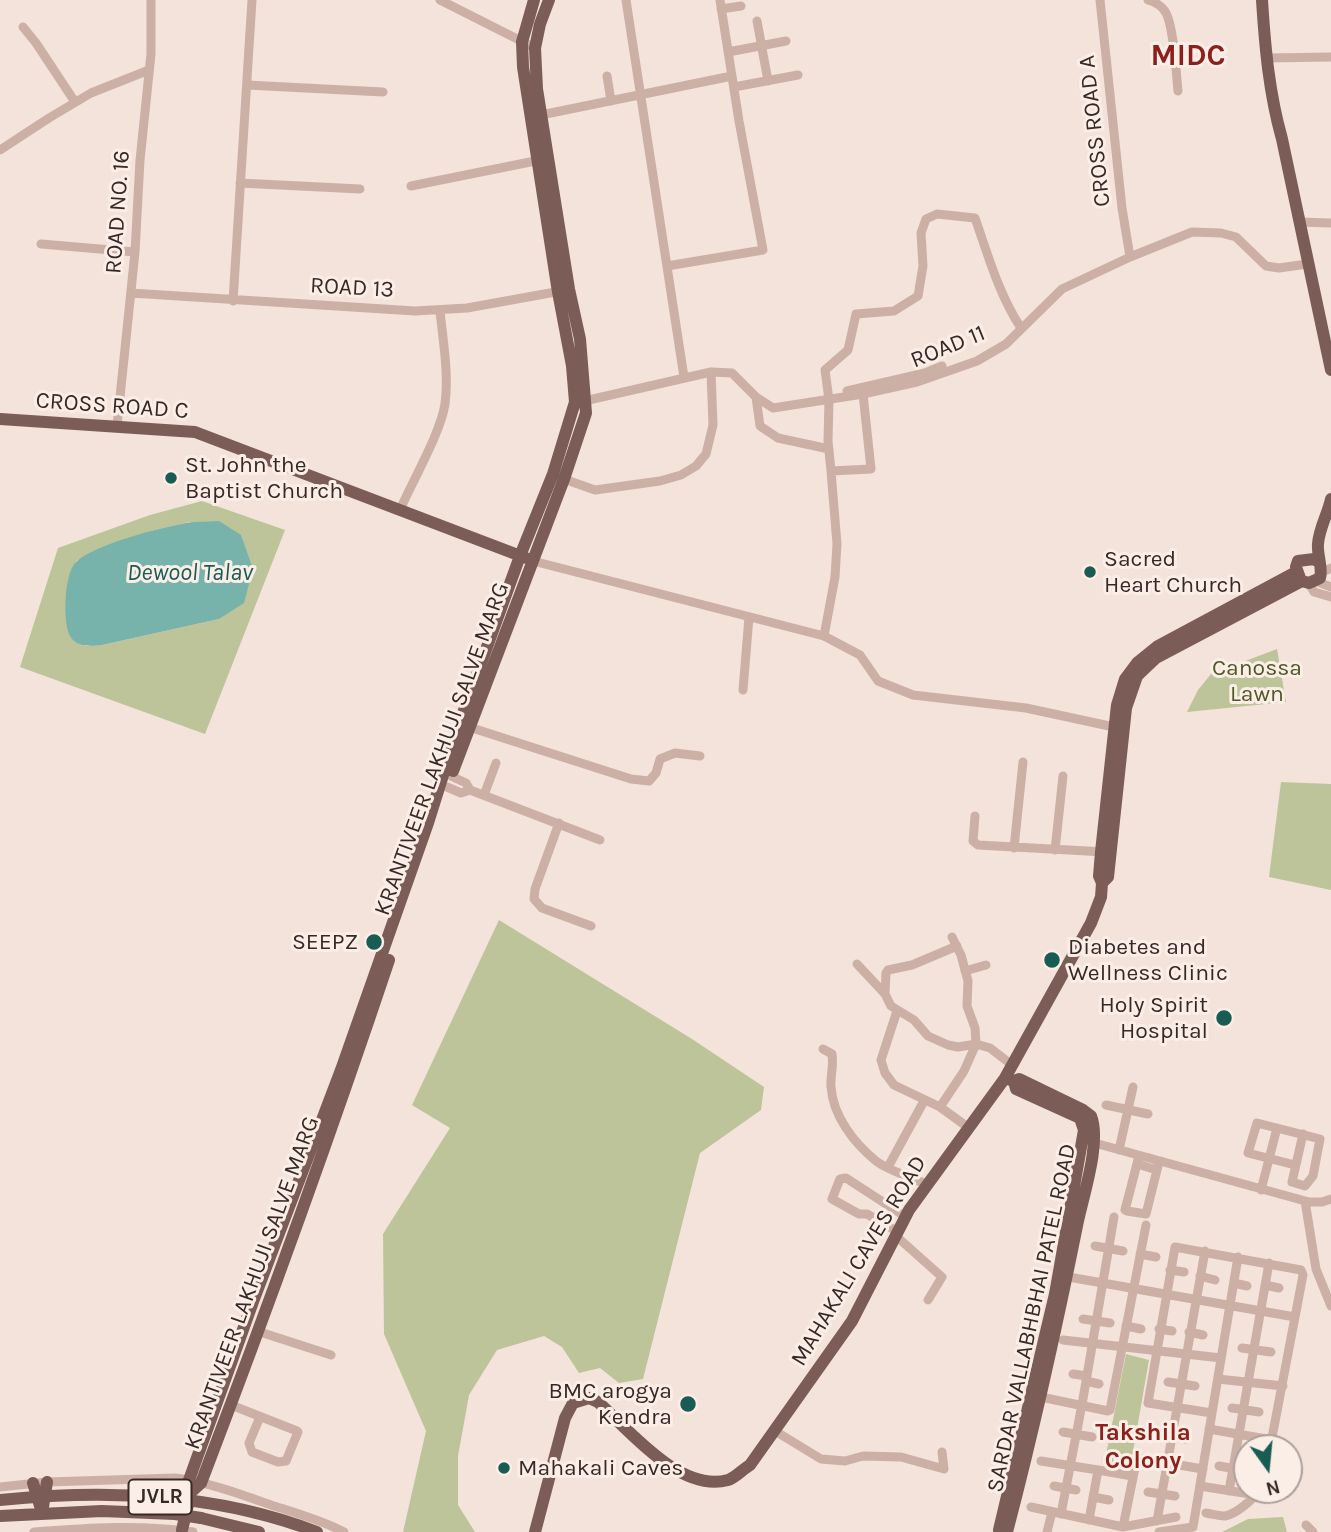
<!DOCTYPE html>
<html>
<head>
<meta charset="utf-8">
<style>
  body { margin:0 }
  #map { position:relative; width:1331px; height:1532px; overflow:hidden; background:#f3e3da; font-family:Karla,sans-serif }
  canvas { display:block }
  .north { position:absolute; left:1233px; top:1434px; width:70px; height:70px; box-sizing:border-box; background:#fbeee7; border:2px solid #ad9f9a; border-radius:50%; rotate:165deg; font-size:19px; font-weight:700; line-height:28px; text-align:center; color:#382927 }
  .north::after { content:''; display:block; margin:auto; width:24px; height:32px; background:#195c54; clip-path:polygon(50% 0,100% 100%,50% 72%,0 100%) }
</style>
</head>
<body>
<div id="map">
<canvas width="1331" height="1532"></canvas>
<div class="north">N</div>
</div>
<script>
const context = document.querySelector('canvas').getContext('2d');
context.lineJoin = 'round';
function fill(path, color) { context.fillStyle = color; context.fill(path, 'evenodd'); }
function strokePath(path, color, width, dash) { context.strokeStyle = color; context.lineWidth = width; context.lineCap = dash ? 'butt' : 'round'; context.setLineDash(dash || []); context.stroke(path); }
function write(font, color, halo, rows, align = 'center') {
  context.font = font + ' Karla,sans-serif'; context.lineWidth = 6; context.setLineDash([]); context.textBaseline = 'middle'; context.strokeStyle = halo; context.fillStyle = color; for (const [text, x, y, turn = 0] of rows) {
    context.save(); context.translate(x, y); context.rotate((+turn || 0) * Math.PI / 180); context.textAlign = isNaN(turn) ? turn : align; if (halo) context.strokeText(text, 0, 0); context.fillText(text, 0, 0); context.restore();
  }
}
fill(new Path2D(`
  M202 501 285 530 205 734 20 667 58 548 150 515ZM190 522 219 619 102 645 85 646 76 561C112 542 150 530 190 522Z
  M1277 649 1286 702 1187 712 1198 690 1211 674Z
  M1281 782 1331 784V890L1269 877Z
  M499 920 692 1039 764 1087 761 1110 700 1153 643 1379 619 1383 600 1368 579 1373 562 1347 544 1336 497 1350 469 1395 458 1456V1505L475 1532H403L426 1431 384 1334 383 1234 450 1128 412 1105Z
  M1126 1354 1149 1360 1130 1469 1104 1465Z
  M1283 1517 1287 1532H1222L1248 1519Z`), '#bdc499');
fill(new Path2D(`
  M219 521 241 535 253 569 244 603 219 619 102 645C91 646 75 648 69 634 63 620 64 573 76 562 93 545 162 527 186 523 197 521 208 522 219 521Z`), '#77b3aa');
strokePath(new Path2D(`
  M440 0 535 48
  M626 0 684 377
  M1100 0 1122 208 1130 257
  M1148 0C1155 2 1162 6 1166 13 1174 28 1176 72 1178 91
  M721 9 741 6
  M757 21 768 81
  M23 27 36 43 75 102
  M728 52 786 41
  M1266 58 1331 57
  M607 76 611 101
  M247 85 383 92
  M734 87 798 75
  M536 116 732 76
  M0 150 49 118 91 93 149 70
  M240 183 360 189
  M411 186 540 160
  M1299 222 1331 223
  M41 244 135 252
  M667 266 763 250 739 121 720 0
  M131 293 415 311 467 308 561 291
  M233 301 252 0
  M847 391 925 373 942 366
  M756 397 760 426 778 438 829 449
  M580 402 711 372 732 373 756 397 773 408 863 394 917 382 977 361 1006 344 1062 289 1130 257 1192 232 1221 233 1236 237 1266 266 1279 268 1307 264
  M117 426 135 252 140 160 151 54V0
  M831 471 828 441 829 400 825 370 848 350 856 314 894 311 918 296 923 266 921 233 926 219 937 214 975 218C988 255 999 295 1021 328
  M561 478 595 490 660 481 681 475 696 466 706 454 713 425 711 372
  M400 510C412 482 441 432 445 404 449 374 443 341 440 311
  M533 561 824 636 860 655 878 681 913 695 1026 708 1114 727
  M1321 573 1331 568
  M1316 581 1331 587
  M1308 582 1314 592 1331 597
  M824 636 835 577 837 544 831 471 871 469 863 394
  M743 690 749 617
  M469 727 631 779 649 781 656 773 660 759 675 753 700 756
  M451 776 466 783 470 790 600 840
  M447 787 461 793 470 790
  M484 795 496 763
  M975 816 973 841 978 845 1105 852
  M559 823 535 889 534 899 542 908 591 926
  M1014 848 1023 762
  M1055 850 1063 776
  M857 964 885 994 891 1006 914 1020 928 1036 948 1045 958 1047 976 1044 990 1048 1012 1065
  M965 971 986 965
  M885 994 886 973 888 970 912 965 957 946
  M897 1011 881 1060 885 1073 894 1085 940 1107 969 1128
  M823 1049 832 1054C834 1068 830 1075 831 1087 833 1116 854 1143 876 1161 889 1171 911 1177 926 1184
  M1106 1105 1148 1114
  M940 1107 964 1071 976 1044 975 1028 967 1006 968 981 961 955 952 937
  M1091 1142 1309 1202H1322L1331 1199
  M1119 1150 1133 1087
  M1139 1156 1125 1210 1127 1211 1146 1214 1159 1162
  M1137 1164 1157 1170
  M1295 1165 1248 1153 1257 1123 1320 1139 1313 1176 1305 1186 1292 1182 1303 1134
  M888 1167 924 1101
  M1261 1190 1277 1128
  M1305 1201 1316 1269 1331 1306
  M898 1232 867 1214H859L832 1199 840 1179 846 1178 906 1217
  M896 1236 942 1277 928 1300
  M1095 1246 1123 1251
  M1140 1254 1156 1257
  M1170 1270 1184 1272
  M1063 1276 1295 1317 1270 1448
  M1200 1276 1215 1280
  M1234 1283 1247 1286
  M1265 1285 1279 1288
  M1083 1319 1110 1323
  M1126 1326 1141 1329
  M1159 1329 1172 1331
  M257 1331 331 1355
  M1189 1332 1203 1335
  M1063 1340 1221 1358
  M1242 1348 1271 1352
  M1073 1374 1087 1376
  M1218 1379 1283 1386
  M1086 1381 1099 1384
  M1168 1382 1195 1386
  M1036 1396 1108 1411 1110 1410 1146 1225
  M231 1405 297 1431 298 1432 286 1461 278 1462 252 1452 249 1443 260 1417
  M1232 1408 1259 1412
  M1212 1413 1148 1403 1175 1247 1301 1270 1303 1275 1295 1317
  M1209 1429 1272 1440
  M775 1431 821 1459 845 1461 863 1456 901 1457 944 1469 942 1452
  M1063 1432 1092 1437
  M1158 1434 1186 1439
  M1041 1461 1098 1470 1089 1520
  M1219 1466 1247 1471
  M1098 1470 1132 1476
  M1054 1486 1076 1490
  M1200 1486 1256 1495
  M0 1487 47 1482 175 1478C208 1482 240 1494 271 1505 296 1513 321 1520 344 1532
  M1229 1491 1269 1263
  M1148 1492 1175 1496
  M1093 1497 1109 1500
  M1031 1507 1123 1527 1176 1517
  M1206 1513C1212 1514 1219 1516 1225 1516 1236 1514 1254 1499 1259 1490
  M1061 1514 1083 1399 1114 1217
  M1157 1521 1205 1251
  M1306 1525 1313 1532
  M1123 1527 1137 1458 1203 1469
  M34 1532C87 1528 140 1524 193 1532
  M1047 1532 1052 1512
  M1159 1532 1193 1527 1238 1257`), '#ccb0a5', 9);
strokePath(new Path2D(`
  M1262 0C1265 47 1269 93 1282 139L1331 370
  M0 419 195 432 526 558
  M1300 578 1296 567 1298 561 1314 559 1319 562
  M1302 581 1309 583 1320 578C1323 567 1317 556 1318 544 1319 528 1328 514 1331 499
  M453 771 564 479 586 413 580 339 569 289 537 89 535 48 540 24 549 0
  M1102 883 1108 877 1126 708 1137 676 1156 658 1302 581
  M1005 1078 1014 1081 1019 1079 1083 1110 1091 1116C1101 1142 1084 1193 1078 1221 1057 1325 1034 1429 1007 1532
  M33 1483 40 1506
  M191 1492 201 1483C267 1310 330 1136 389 960
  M42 1513 47 1482
  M0 1516 102 1511 175 1514
  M201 1518 259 1532
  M182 1530 191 1492 189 1480 254 1299 341 1070 428 823 459 724 520 556 553 474 575 402 572 366 558 292 523 67 522 42 534 0
  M999 1530 1055 1294 1084 1130 1080 1118 1016 1089 1014 1081
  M535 1532 565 1418 573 1403 589 1398 598 1402C630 1431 680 1493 728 1480 735 1478 743 1469 750 1465L852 1321 909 1210 1005 1078 1091 923 1101 897 1102 883 1099 876 1101 852 1117 705 1125 679 1137 663 1158 646 1296 572`), '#7b5c57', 12);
strokePath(new Path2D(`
  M0 1500C107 1489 215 1493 317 1532
  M175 1514 201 1518`), '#7b5c57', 12);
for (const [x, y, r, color] of [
  [171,478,7,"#195c54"],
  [1090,572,7,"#195c54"],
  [374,942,9,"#195c54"],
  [1052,960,9,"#195c54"],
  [1224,1018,9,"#195c54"],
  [688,1404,9,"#195c54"],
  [504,1468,7,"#195c54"]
]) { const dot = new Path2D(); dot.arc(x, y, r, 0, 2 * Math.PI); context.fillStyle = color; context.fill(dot); strokePath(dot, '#fbeee7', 2.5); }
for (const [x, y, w] of [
  [160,1497,63]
]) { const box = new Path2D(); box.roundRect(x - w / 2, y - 17.5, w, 35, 5); context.fillStyle = '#fbeee7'; context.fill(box); strokePath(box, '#382927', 2); }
write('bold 21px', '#382927', null, [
  ["JVLR",160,1497]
]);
write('23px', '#382927', '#fbeee7', [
  ["CROSS ROAD A",1095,131,-96],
  ["ROAD NO. 16",118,212,-86],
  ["ROAD 13",352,288,3],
  ["ROAD 11",948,347,-22],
  ["CROSS ROAD C",112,406,4],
  ["KRANTIVEER LAKHUJI SALVE MARG",442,749,-70],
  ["MAHAKALI CAVES ROAD",859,1261,-59],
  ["KRANTIVEER LAKHUJI SALVE MARG",252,1283,-70],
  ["SARDAR VALLABHBHAI PATEL ROAD",1032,1318,-78]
]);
write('23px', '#382927', '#fbeee7', [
  ["St. John the",185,465],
  ["Baptist Church",185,491],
  ["Sacred",1104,559],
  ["Heart Church",1104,585],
  ["SEEPZ",358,942,"right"],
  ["Diabetes and",1068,947],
  ["Wellness Clinic",1068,973],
  ["Holy Spirit",1208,1005,"right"],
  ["Hospital",1208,1031,"right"],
  ["BMC arogya",672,1391,"right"],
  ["Kendra",672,1417,"right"],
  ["Mahakali Caves",518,1468]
], 'left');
write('23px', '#4f5829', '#fbeee7', [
  ["Canossa",1257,668],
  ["Lawn",1257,694]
]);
write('italic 24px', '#195c54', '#fbeee7', [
  ["Dewool Talav",190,573]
]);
write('bold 24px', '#8d201a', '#fbeee7', [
  ["Takshila",1143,1433],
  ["Colony",1143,1461]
]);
write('bold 30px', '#8d201a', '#fbeee7', [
  ["MIDC",1188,56]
]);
</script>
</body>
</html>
